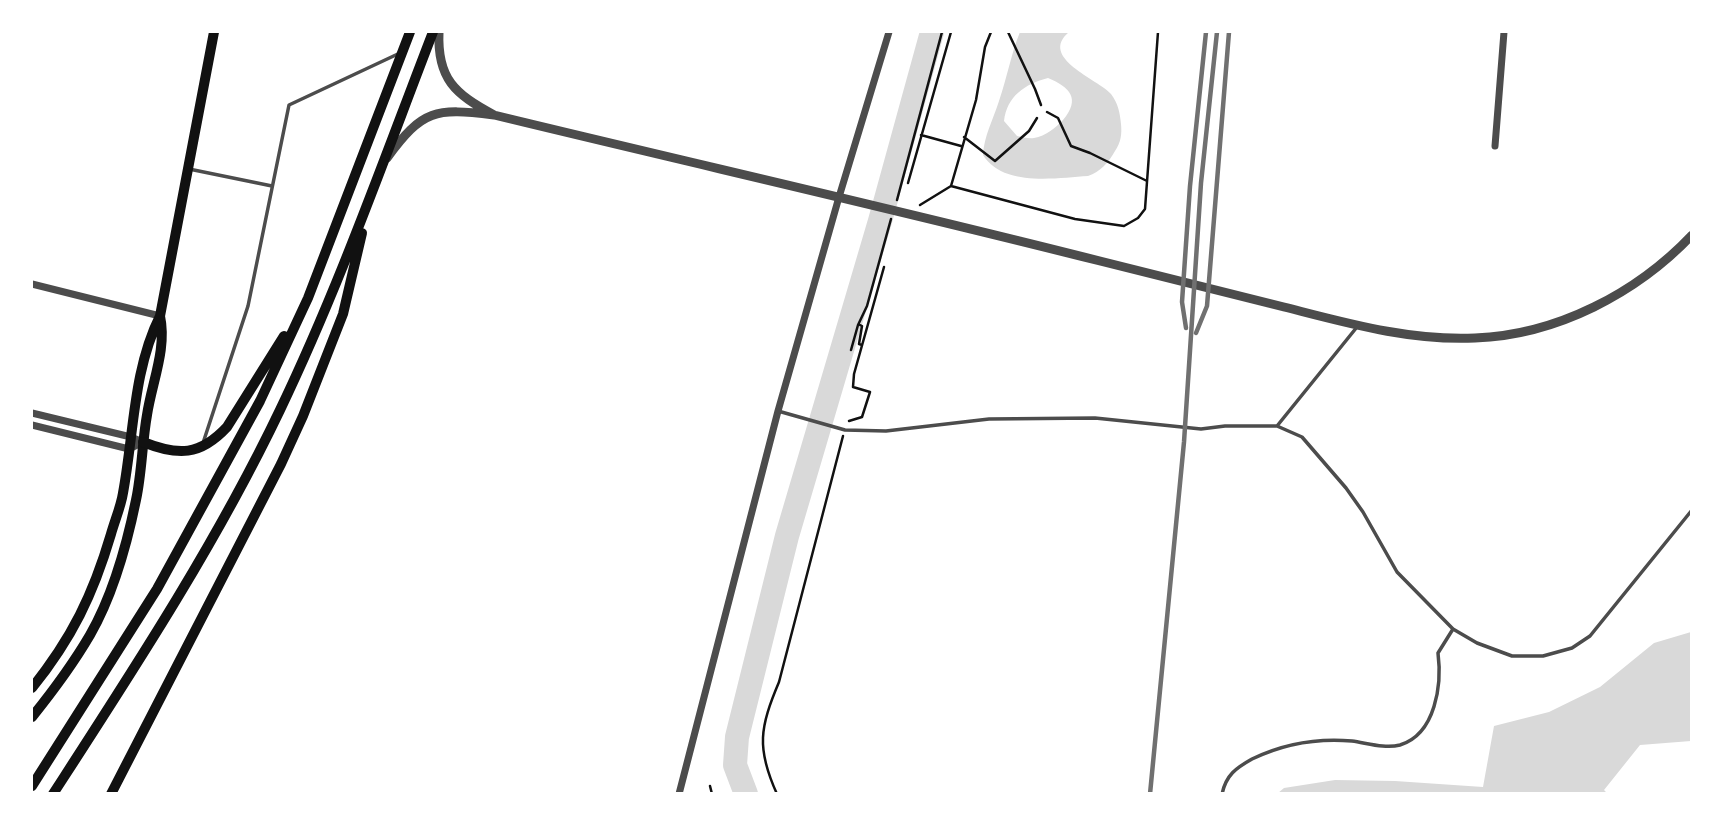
<!DOCTYPE html>
<html>
<head>
<meta charset="utf-8">
<style>
  body { margin:0 }
  #map { position:relative; width:1723px; height:825px; overflow:hidden; background:#fff; font-family:Lora,serif }
  canvas { display:block }
  .frame { position:absolute; inset:0; border:33px solid #fff; pointer-events:none }
</style>
</head>
<body>
<div id="map">
<canvas width="1723" height="825"></canvas>
<div class="frame"></div>
</div>
<script>
const context = document.querySelector('canvas').getContext('2d');
context.lineJoin = 'round';
function fill(path, color) { context.fillStyle = color; context.fill(path, 'evenodd'); }
function strokePath(path, color, width, dash) { context.strokeStyle = color; context.lineWidth = width; context.lineCap = dash ? 'butt' : 'round'; context.setLineDash(dash || []); context.stroke(path); }
fill(new Path2D(`
  M1020 32H1069C1038 58 1098 79 1111 94 1118 103 1120 113 1121 124 1122 134 1121 142 1115 151 1109 162 1100 172 1088 176 1055 178 1003 187 983 155 984 136 993 120 999 101 1007 78 1011 54 1020 32ZM1048 78C1070 87 1081 99 1063 120 1055 128 1046 136 1034 138 1029 139 1023 137 1017 136L1004 121C1007 96 1025 84 1048 78Z
  M1691 632V741L1640 745 1604 790 1607 793H1278L1284 788 1335 780 1395 781 1483 787 1494 726 1549 712 1600 687 1654 643Z`), '#d9d9d9');
strokePath(new Path2D(`
  M746 794 735 765 737 737 787 536 880 221 932 32`), '#d9d9d9', 24);
strokePath(new Path2D(`
  M1008 32 1035 89 1041 105
  M1047 112 1058 118 1071 146 1090 153 1147 181
  M921 135 961 146
  M964 137 995 161 1029 131 1037 118
  M908 183 951 32
  M951 186 976 100 985 47 991 32
  M897 200 942 32
  M920 205 951 186 1075 219 1124 226 1138 218 1145 209 1158 32
  M860 325 862 326 859 344 862 345
  M851 350 858 325 867 306 891 219
  M849 421 862 417 870 392 853 387 854 374 884 267
  M710 786 712 794
  M777 794C756 748 760 727 779 682L843 436`), '#111', 2.5);
strokePath(new Path2D(`
  M189 169 272 186
  M778 411 845 430 886 431 989 419 1095 418 1201 429 1225 426H1277L1302 437 1346 488 1363 512 1397 572 1453 629 1477 643 1512 656H1543L1572 648 1590 636 1692 510
  M1277 426 1357 327
  M203 443 248 306 289 105 400 53
  M1222 794C1226 775 1236 768 1252 759 1283 744 1318 738 1352 741 1367 743 1385 749 1400 745 1436 734 1442 684 1438 653L1453 629`), '#4c4c4c', 3.5);
strokePath(new Path2D(`
  M1495 146 1504 32
  M32 284 160 316
  M32 413 131 437 143 442
  M32 425 129 449 143 442
  M679 794 778 411 839 197 889 32`), '#4c4c4c', 7);
strokePath(new Path2D(`
  M494 115C696 164 899 210 1100 261 1161 276 1222 292 1284 307 1347 323 1409 341 1475 338 1557 335 1637 293 1692 235
  M387 158C423 109 435 108 494 115 455 94 437 79 439 32`), '#4c4c4c', 9);
strokePath(new Path2D(`
  M32 688C72 638 93 595 111 534 115 520 121 506 123 493 134 434 133 370 160 316L214 32
  M32 717C53 691 73 664 90 635 113 595 127 544 136 500 142 472 142 443 147 415 152 382 167 349 160 316`), '#111', 10);
strokePath(new Path2D(`
  M143 442C178 456 200 456 227 427L284 336
  M32 786 157 589 260 401 308 298 410 32
  M53 794C134 669 216 544 280 410 339 287 384 159 433 32
  M111 794 281 464 303 416 343 314 362 233`), '#111', 10);
strokePath(new Path2D(`
  M1186 328 1182 302 1190 186 1206 32
  M1196 333 1207 306 1229 32
  M1150 794 1184 442 1201 183 1217 32`), '#707070', 4.5);
</script>
</body>
</html>
